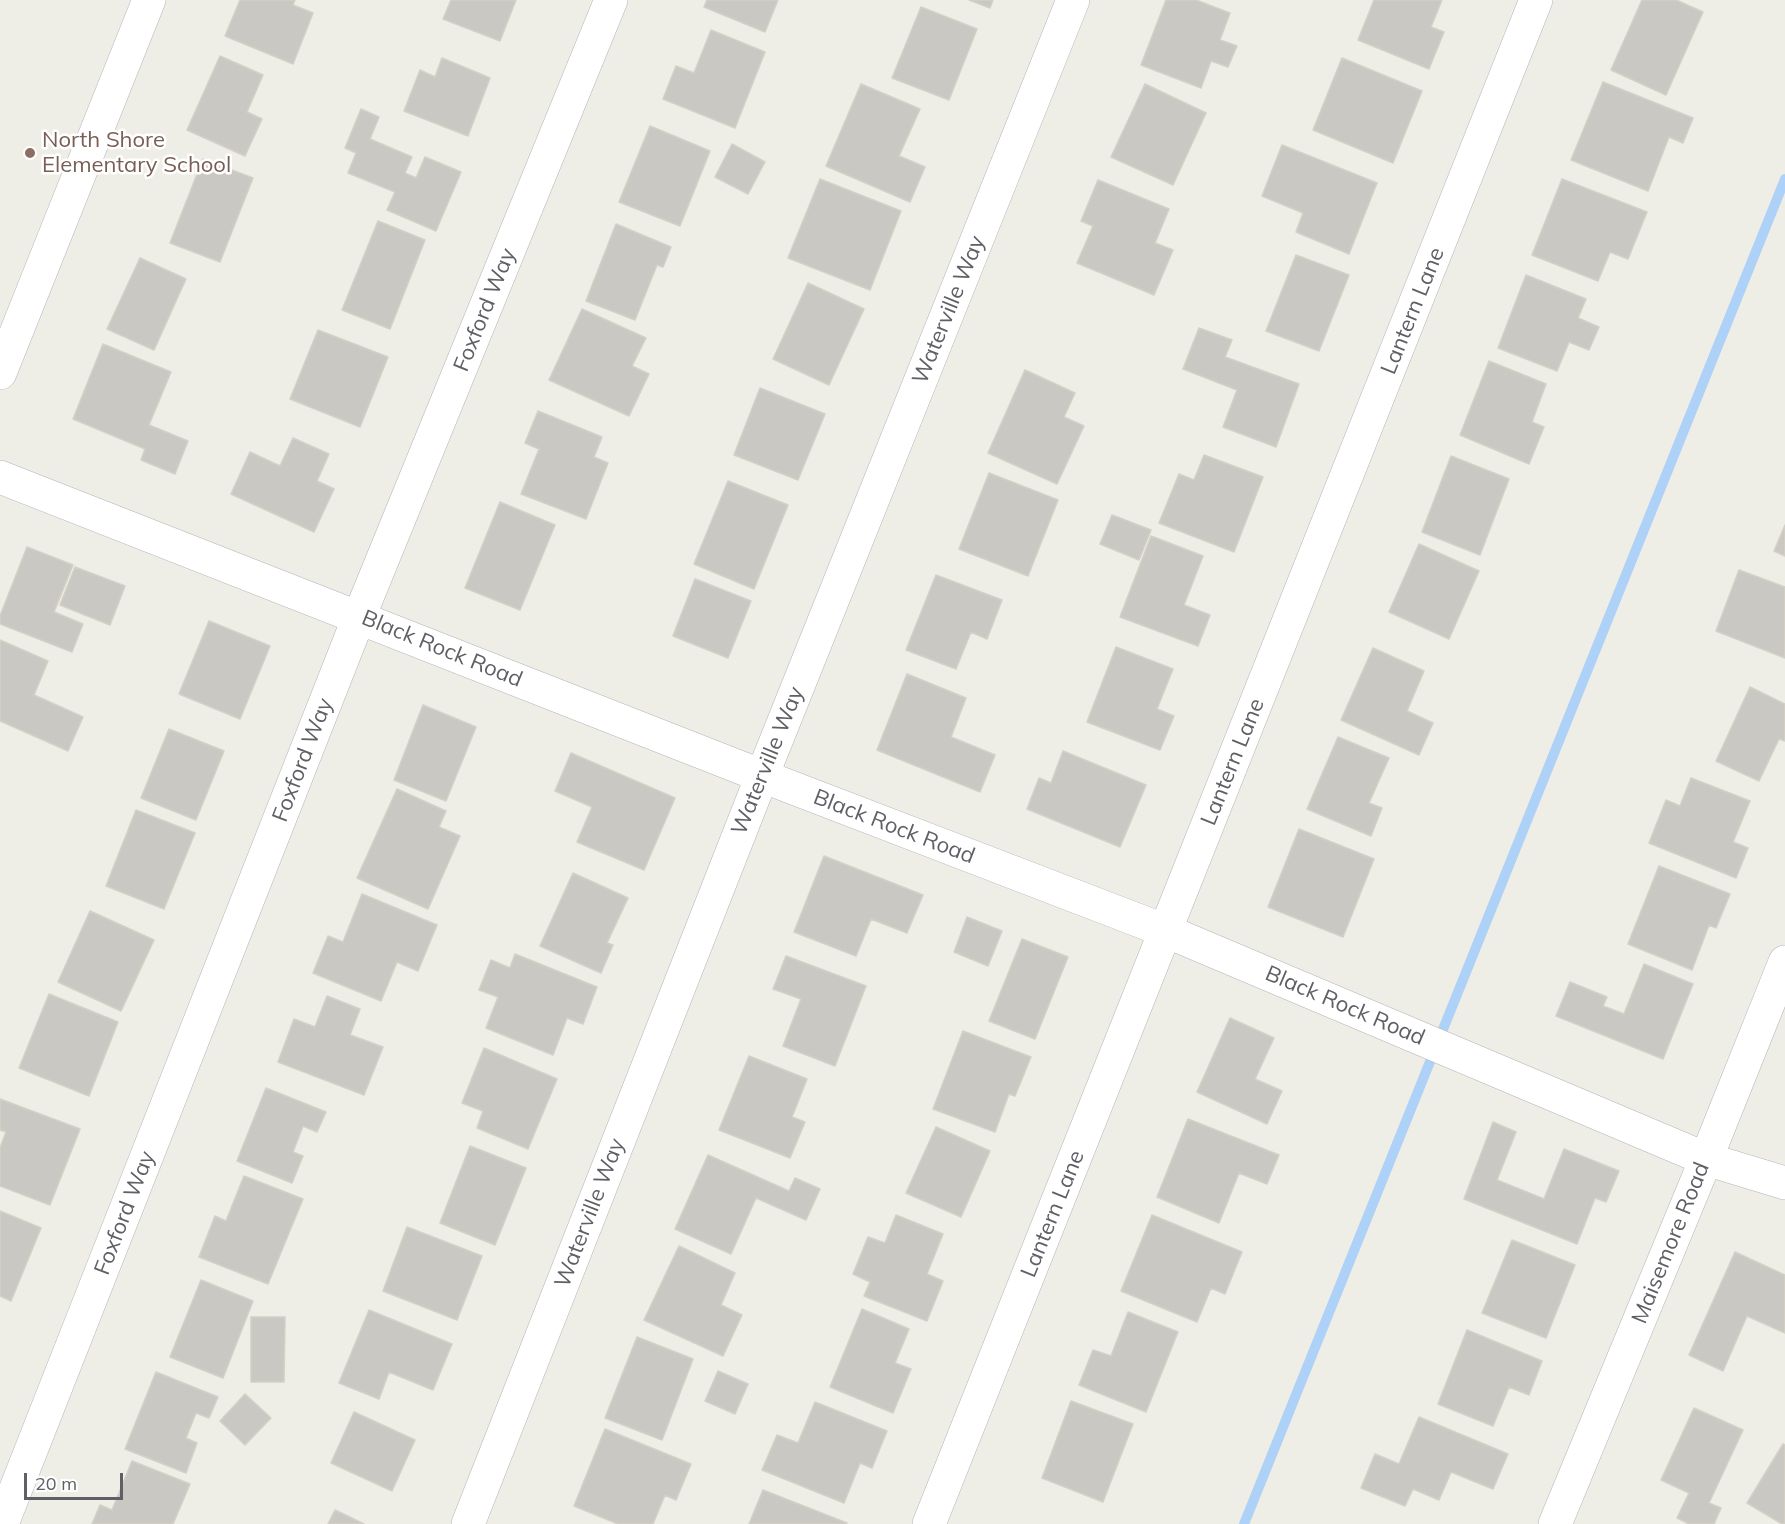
<!DOCTYPE html>
<html>
<head>
<meta charset="utf-8">
<style>
  body { margin:0 }
  #map { position:relative; width:1785px; height:1524px; overflow:hidden; background:#eeede6; font-family:Mulish,sans-serif }
  canvas { display:block }
  .scale { position:absolute; left:24px; top:1473px; width:99px; height:27px; box-sizing:border-box; border:3px solid #5e6065; border-top:0; padding-left:8px; font-size:18px; line-height:21px; white-space:nowrap; color:#5e6065; -webkit-text-stroke:4px #fff; paint-order:stroke }
</style>
</head>
<body>
<div id="map">
<canvas width="1785" height="1524"></canvas>
<div class="scale">20 m</div>
</div>
<script>
const context = document.querySelector('canvas').getContext('2d');
context.lineJoin = 'round';
function strokePath(path, color, width, dash) { context.strokeStyle = color; context.lineWidth = width; context.lineCap = dash ? 'butt' : 'round'; context.setLineDash(dash || []); context.stroke(path); }
function fill(path, color) { context.fillStyle = color; context.fill(path, 'evenodd'); }
function write(font, color, halo, rows, align = 'center') {
  context.font = font + ' Mulish,sans-serif'; context.lineWidth = 5; context.setLineDash([]); context.textBaseline = 'middle'; context.strokeStyle = halo; context.fillStyle = color; for (const [text, x, y, turn = 0] of rows) {
    context.save(); context.translate(x, y); context.rotate((+turn || 0) * Math.PI / 180); context.textAlign = isNaN(turn) ? turn : align; if (halo) context.strokeText(text, 0, 0); context.fillText(text, 0, 0); context.restore();
  }
}
strokePath(new Path2D(`
  M1244 1524 1785 179`), '#aed1f7', 10);
const building = new Path2D(`
  M240 0H295L293 5 313 13 293 64 225 36Z
  M451 0H516L500 41 443 19Z
  M707 0H778L765 32 704 7Z
  M969 0H993L990 8Z
  M1166 0H1196L1230 13 1220 40 1237 46 1228 67 1211 61 1201 88 1141 65Z
  M1374 0H1442L1431 27 1444 32 1429 69 1358 40Z
  M1642 0H1676L1703 12 1666 95 1611 70Z
  M921 7 977 29 949 100 892 78Z
  M711 30 765 52 735 128 663 99 676 66 694 73Z
  M220 56 263 75 247 112 262 119 245 156 187 130Z
  M442 58 490 78 468 136 404 111 420 70 435 77Z
  M1342 58 1422 91 1393 163 1313 130Z
  M1603 82 1693 118 1683 143 1669 137 1648 191 1571 160Z
  M861 84 920 109 899 156 925 167 910 202 826 166Z
  M1145 84 1206 113 1173 185 1111 157Z
  M361 109 379 117 370 139 412 157 405 173 416 178 425 157 461 172 436 231 387 210 395 192 348 173 356 153 345 148Z
  M650 126 710 151 680 226 619 202Z
  M732 144 765 162 748 194 715 177Z
  M1282 145 1377 183 1349 254 1296 232 1303 213 1262 196Z
  M203 159 253 178 220 262 170 243Z
  M820 179 901 211 870 290 788 258Z
  M1562 179 1647 212 1628 259 1610 252 1598 281 1532 255Z
  M1098 180 1169 209 1155 243 1173 250 1154 295 1077 263 1093 226 1081 221Z
  M378 221 425 240 390 329 342 310Z
  M616 224 671 247 663 267 657 265 635 320 586 301Z
  M1296 255 1349 275 1319 351 1266 331Z
  M140 258 186 279 154 350 107 329Z
  M1526 275 1586 299 1578 318 1599 327 1589 350 1569 342 1557 371 1498 348Z
  M808 283 864 309 829 385 773 359Z
  M582 309 646 338 632 366 649 374 629 416 549 380Z
  M1199 328 1232 340 1225 357 1299 384 1276 447 1223 427 1237 390 1183 369Z
  M318 330 388 357 360 427 290 399Z
  M103 344 171 372 149 425 188 441 175 474 141 460 145 449 73 419Z
  M1489 361 1546 384 1532 422 1544 427 1529 464 1460 435Z
  M1025 370 1075 393 1064 417 1084 426 1057 484 988 453Z
  M760 388 825 414 798 480 734 455Z
  M538 411 602 437 594 457 608 463 586 519 521 494 539 449 525 443Z
  M293 438 329 454 317 481 334 489 314 532 231 494 250 452 280 466Z
  M1204 455 1263 477 1234 552 1159 523 1179 474 1194 480Z
  M1451 456 1509 479 1480 555 1422 532Z
  M989 473 1058 500 1028 576 959 549Z
  M728 481 788 505 754 589 694 564Z
  M500 502 555 525 520 610 465 588Z
  M1112 515 1151 530 1139 560 1100 544Z
  M1785 525V556L1774 551Z
  M1151 536 1203 556 1184 605 1210 615 1198 646 1120 617Z
  M1419 544 1479 571 1449 639 1389 612Z
  M27 547 73 565 54 612 83 624 72 652 0 624V616Z
  M75 567 125 586 110 625 60 605Z
  M1739 570 1785 587V658L1716 631Z
  M936 575 1002 600 987 639 971 632 956 669 906 650Z
  M695 579 751 601 728 658 673 636Z
  M209 621 270 646 240 719 179 694Z
  M0 640 48 661 34 695 83 717 68 751 0 721Z
  M1116 647 1173 669 1157 709 1174 716 1160 750 1087 722Z
  M1373 648 1424 671 1407 711 1433 723 1419 755 1341 720Z
  M907 674 966 698 951 737 995 755 980 792 877 750Z
  M1750 687 1785 704V741L1779 739 1759 781 1716 761Z
  M423 705 476 727 446 801 394 780Z
  M169 729 224 751 196 820 141 798Z
  M1338 737 1389 758 1369 803 1382 808 1371 836 1307 809Z
  M1063 751 1146 785 1120 847 1027 809 1039 778 1051 783Z
  M571 753 675 798 644 870 577 842 592 807 555 791Z
  M1691 778 1750 801 1733 842 1748 848 1736 878 1649 843 1666 800 1680 806Z
  M397 789 446 811 439 827 460 836 428 909 357 878Z
  M136 810 195 833 164 909 106 886Z
  M1299 829 1374 859 1343 937 1268 907Z
  M824 856 923 895 907 933 871 919 856 956 794 932Z
  M1659 866 1730 894 1716 928 1709 925 1692 970 1628 944Z
  M573 873 628 898 607 943 613 945 601 973 540 946Z
  M362 894 437 925 418 971 397 962 381 1001 313 973 328 936 343 942Z
  M90 911 154 940 121 1011 58 982Z
  M967 917 1002 931 988 966 954 952Z
  M1022 939 1068 957 1035 1039 989 1021Z
  M515 954 597 987 583 1024 567 1018 553 1055 486 1028 498 997 479 990 491 960 510 968Z
  M786 956 866 986 835 1066 783 1046 801 999 773 989Z
  M1644 964 1693 984 1663 1059 1556 1016 1570 982 1607 997 1603 1006 1624 1014Z
  M49 994 118 1022 89 1096 19 1068Z
  M327 996 360 1009 350 1035 383 1047 364 1095 278 1062 294 1019 315 1027Z
  M1230 1018 1274 1038 1255 1079 1282 1091 1267 1124 1197 1092Z
  M963 1031 1031 1057 1015 1096 1009 1094 995 1132 933 1109Z
  M484 1048 557 1079 528 1149 477 1128 483 1111 462 1103Z
  M749 1056 807 1079 792 1117 805 1122 790 1158 719 1130Z
  M266 1088 326 1112 317 1132 303 1126 293 1152 303 1156 292 1183 237 1161Z
  M0 1099 80 1129 50 1205 0 1186V1148L6 1132 0 1130Z
  M1188 1119 1279 1155 1267 1184 1239 1173 1219 1223 1157 1197Z
  M1493 1122 1516 1132 1497 1180 1544 1199 1564 1149 1619 1171 1606 1202 1595 1198 1577 1244 1464 1199Z
  M936 1127 990 1151 961 1217 906 1193Z
  M470 1146 526 1168 495 1245 440 1223Z
  M708 1155 789 1191 795 1178 820 1189 806 1220 756 1198 731 1254 675 1229Z
  M244 1176 303 1199 268 1284 199 1257 215 1216 226 1221Z
  M0 1211 41 1228 11 1301 0 1296Z
  M896 1215 943 1234 927 1274 943 1281 927 1321 864 1296 870 1282 853 1274 868 1237 885 1243Z
  M1152 1215 1242 1252 1225 1294 1211 1288 1197 1322 1121 1291Z
  M407 1227 482 1256 457 1320 383 1291Z
  M1512 1240 1575 1265 1546 1338 1482 1313Z
  M679 1246 735 1273 721 1305 742 1315 723 1356 644 1320Z
  M1735 1252 1785 1275V1333L1747 1316 1723 1371 1689 1355Z
  M201 1280 253 1301 223 1378 170 1357Z
  M862 1309 909 1329 895 1363 911 1369 893 1413 830 1387Z
  M369 1310 452 1344 433 1390 389 1372 379 1399 339 1383Z
  M1128 1312 1178 1332 1146 1412 1079 1385 1093 1350 1111 1356Z
  M251 1317H285L284 1382H251Z
  M1467 1330 1542 1361 1529 1395 1509 1387 1493 1426 1438 1404Z
  M637 1337 693 1359 662 1440 605 1418Z
  M718 1371 748 1384 735 1414 705 1401Z
  M156 1372 218 1397 209 1418 196 1413 186 1438 197 1443 186 1473 125 1449Z
  M245 1394 271 1418 245 1445 220 1421Z
  M1071 1401 1133 1424 1103 1502 1042 1478Z
  M815 1402 887 1431 872 1468 860 1463 844 1503 762 1470 777 1435 798 1443Z
  M1694 1408 1743 1430 1709 1503 1721 1508 1714 1524H1689L1677 1518 1689 1493 1661 1480Z
  M354 1412 415 1440 392 1491 331 1463Z
  M1419 1417 1508 1454 1493 1489 1451 1472 1439 1500 1413 1489 1405 1506 1361 1488 1375 1454 1399 1464Z
  M605 1429 691 1464 676 1500 665 1495 653 1524H618L574 1506Z
  M1783 1444 1785 1445V1524H1782L1747 1503Z
  M132 1461 190 1484 173 1524H92L100 1505 112 1510Z
  M763 1490 847 1523 846 1524H749Z
  M335 1510 364 1524H328Z`);
fill(building, '#cac8c3');
strokePath(building, '#d3d0c5', 1.5);
const minor = new Path2D(`
  M0 373 149 0
  M0 477 762 776 1166 931 1706 1159 1785 1183
  M2 1524 359 617 611 0
  M468 1524 762 776 1073 0
  M929 1524 1536 0
  M1555 1524 1706 1159 1785 962`);
strokePath(minor, '#b3b5b9', 34);
strokePath(minor, '#fff', 33);
for (const [x, y, r, color] of [
  [30,153,6,"#8d6e63"]
]) { const dot = new Path2D(); dot.arc(x, y, r, 0, 2 * Math.PI); context.fillStyle = color; context.fill(dot); strokePath(dot, '#fff', 2); }
write('22px', '#785e54', '#fff', [
  ["North Shore",42,140],
  ["Elementary School",42,165]
], 'left');
write('22px', '#5e6065', '#fff', [
  ["Foxford Way",485,310,-68],
  ["Waterville Way",949,310,-68],
  ["Lantern Lane",1413,311,-68],
  ["Black Rock Road",442,649,22],
  ["Foxford Way",303,760,-69],
  ["Waterville Way",768,761,-68],
  ["Lantern Lane",1233,762,-68],
  ["Black Rock Road",894,827,21],
  ["Black Rock Road",1345,1006,23],
  ["Foxford Way",125,1213,-69],
  ["Waterville Way",590,1213,-69],
  ["Lantern Lane",1053,1214,-68],
  ["Maisemore Road",1671,1243,-68]
]);
</script>
</body>
</html>
